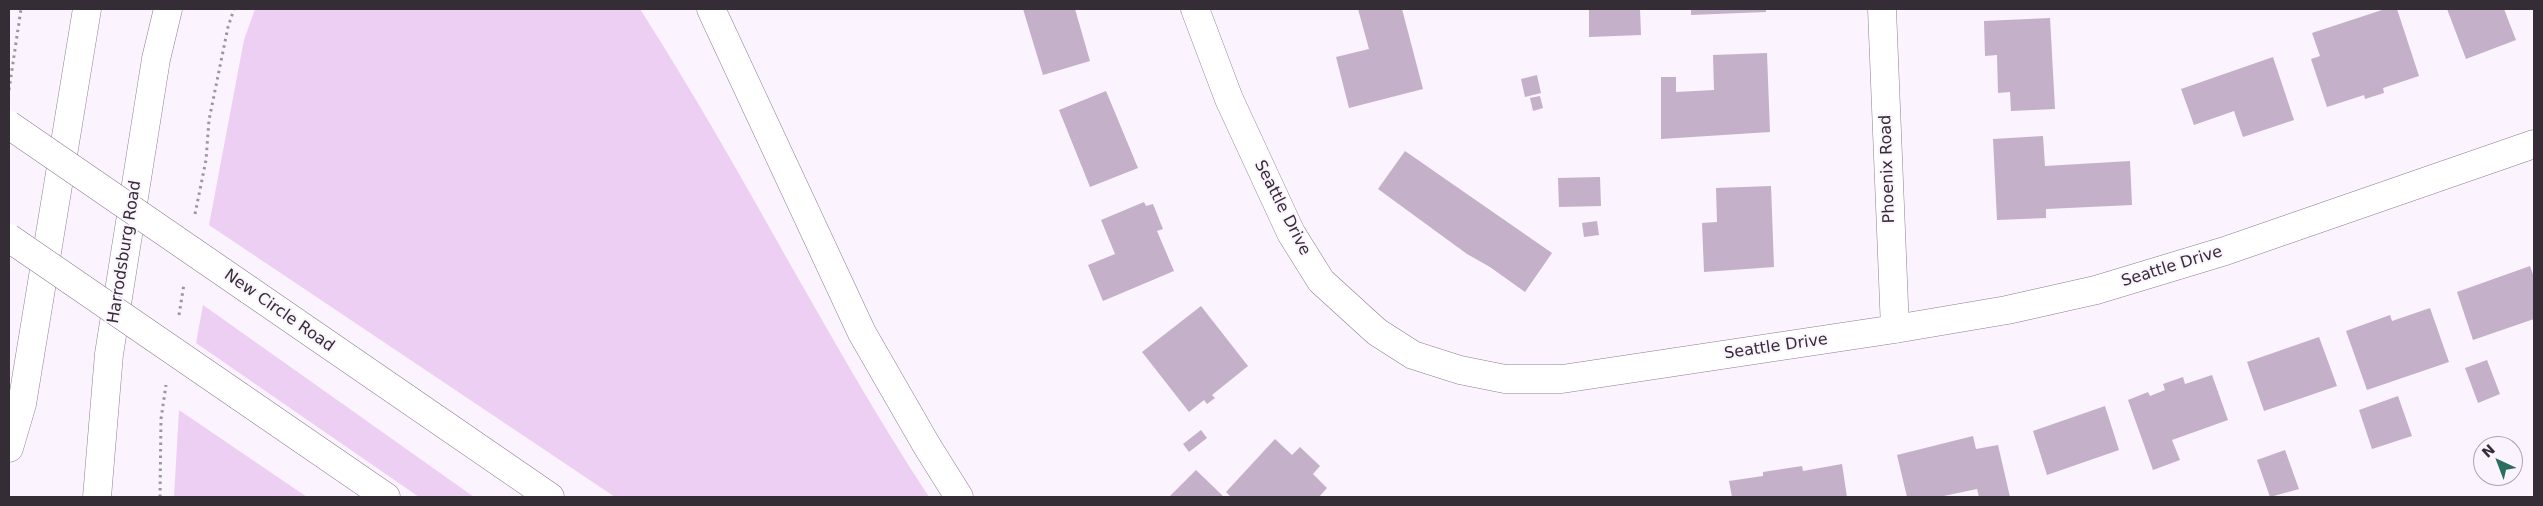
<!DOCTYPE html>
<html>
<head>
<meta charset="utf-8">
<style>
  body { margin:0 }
  #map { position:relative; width:2543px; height:506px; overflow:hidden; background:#fbf3fd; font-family:"DejaVu Sans",sans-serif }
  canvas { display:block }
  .frame { position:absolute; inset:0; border:10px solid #352d36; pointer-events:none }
  .north { position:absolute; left:2473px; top:436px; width:50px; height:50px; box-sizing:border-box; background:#fbf3fd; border:1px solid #aca4ad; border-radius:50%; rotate:317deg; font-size:14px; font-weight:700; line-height:20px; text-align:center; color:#352d36 }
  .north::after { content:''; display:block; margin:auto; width:18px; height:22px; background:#2a6e60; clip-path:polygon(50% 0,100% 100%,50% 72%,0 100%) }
</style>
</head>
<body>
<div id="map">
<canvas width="2543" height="506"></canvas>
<div class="frame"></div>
<div class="north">N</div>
</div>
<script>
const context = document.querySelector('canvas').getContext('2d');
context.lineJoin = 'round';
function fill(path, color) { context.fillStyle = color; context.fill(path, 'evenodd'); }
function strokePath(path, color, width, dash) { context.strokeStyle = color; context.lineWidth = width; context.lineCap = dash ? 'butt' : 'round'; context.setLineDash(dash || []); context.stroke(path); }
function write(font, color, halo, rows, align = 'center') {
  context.font = font + ' "DejaVu Sans",sans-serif'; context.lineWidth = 4; context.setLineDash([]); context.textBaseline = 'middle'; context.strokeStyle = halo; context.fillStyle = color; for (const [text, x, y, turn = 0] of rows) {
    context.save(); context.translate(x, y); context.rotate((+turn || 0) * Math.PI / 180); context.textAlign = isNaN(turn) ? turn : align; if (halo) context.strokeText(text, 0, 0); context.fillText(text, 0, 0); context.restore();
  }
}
fill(new Path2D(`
  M255 9H640C742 168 826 339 929 497H615L209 225 244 40Z
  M203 305 474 497H419L196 343Z
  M179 410 307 497H174Z`), '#eccff2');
fill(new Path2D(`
  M1023 9H1075L1090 61 1043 75Z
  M1358 9H1402L1423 89 1349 108 1336 57 1369 49Z
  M1589 9H1640L1641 35 1589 37Z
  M1691 9H1766V12L1691 15Z
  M2385 9H2397L2419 76 2383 88 2384 93 2365 99 2364 95 2327 107 2311 59 2320 56 2312 33Z
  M2447 9H2504L2516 40 2466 59Z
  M2050 18 2055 109 2011 111 2010 92 1998 93 1997 55 1985 56 1984 21Z
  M1767 53 1770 132 1661 139V77H1676V92L1714 90 1713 55Z
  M2273 57 2294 120 2243 137 2234 111 2194 125 2181 89Z
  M1537 75 1541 93 1525 97 1521 79Z
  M1106 91 1138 168 1090 187 1059 110Z
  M1540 96 1543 108 1533 111 1530 98Z
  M2043 136 2045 166 2130 161 2132 205 2046 209V218L1997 220 1993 139Z
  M1405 151 1552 253 1525 292 1490 267 1467 254 1378 189Z
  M1600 177 1601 206 1559 207 1558 178Z
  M1771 186 1774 267 1704 272 1702 223 1717 222 1716 188Z
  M1144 202 1146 206 1153 204 1163 229 1157 231 1174 271 1103 301 1088 265 1115 254 1101 220Z
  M1597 221 1599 235 1584 237 1582 223Z
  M2530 266 2534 277V319L2473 340 2457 292Z
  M1201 306 1248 366 1212 395 1215 398 1207 404 1204 400 1189 412 1142 352Z
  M2430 308 2449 362 2367 390 2346 331 2390 315 2392 321Z
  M2319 337 2337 386 2264 411 2247 362Z
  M2487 360 2500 394 2478 403 2465 368Z
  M2212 375 2228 420 2172 440 2180 460 2153 470 2128 400 2148 392 2150 396 2165 390 2163 384 2183 377 2185 384Z
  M2398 396 2412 436 2372 449 2359 410Z
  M2105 406 2119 450 2047 475 2033 431Z
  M1201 430 1207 438 1189 452 1183 444Z
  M1973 436 1976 449 1998 445 2010 497H1979L1977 489 1939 497H1907L1897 455Z
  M1275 439 1292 455 1300 447 1320 466 1313 474 1327 488 1319 497H1231L1226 492Z
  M2285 450 2299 489 2270 497 2257 460Z
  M1842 464 1847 497H1732L1729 481 1763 476V472L1802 466 1803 471Z
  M1196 470 1224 497H1169Z`), '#c4b0c9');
const minor = new Path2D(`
  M1195 9 1229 99 1291 233 1321 281 1377 332 1413 355 1460 370 1505 379H1562L1895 329 2007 310 2096 290 2225 251 2534 144
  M1882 9 1895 329`);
const major = new Path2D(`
  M9 448 22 404 87 9
  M97 497 109 354 156 59 168 9`);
const highway = new Path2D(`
  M711 9 862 333 927 446 959 497
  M249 290 550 497
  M239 396 386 497`);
strokePath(minor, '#8f7c93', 29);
strokePath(major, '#8f7c93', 29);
strokePath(highway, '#8f7c93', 29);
strokePath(new Path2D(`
  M9 90 21 9
  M195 214 206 160 209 120 228 27 234 9
  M179 315 184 284
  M160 497 161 419 166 385`), '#9e969f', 3, [2.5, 4]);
strokePath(minor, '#fff', 28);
strokePath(major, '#fff', 28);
strokePath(highway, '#fff', 28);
const highwayBridge = new Path2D(`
  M9 125 249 290
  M9 238 239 396`);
strokePath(highwayBridge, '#8f7c93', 29, []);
strokePath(highwayBridge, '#fff', 28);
write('16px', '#352d36', '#fbf3fd', [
  ["Phoenix Road",1888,169,-92],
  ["Seattle Drive",1282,208,63],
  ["Harrodsburg Road",125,252,-81],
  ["Seattle Drive",2172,267,-17],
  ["New Circle Road",279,311,35],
  ["Seattle Drive",1776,347,-8]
]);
</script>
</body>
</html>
